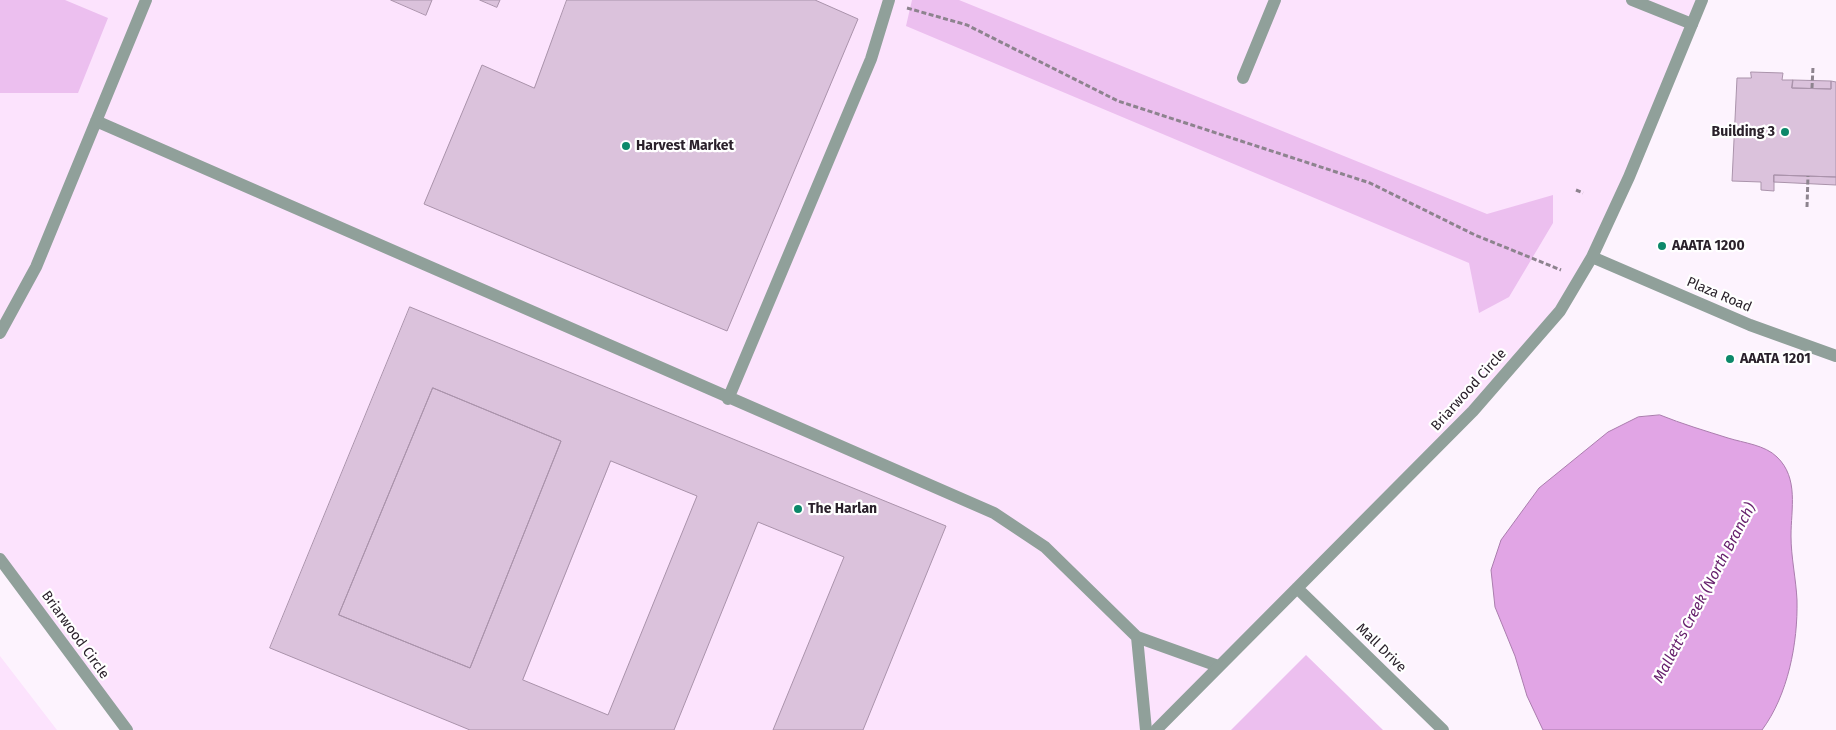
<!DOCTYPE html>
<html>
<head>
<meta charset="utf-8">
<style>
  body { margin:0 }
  canvas { display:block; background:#fdf3fe }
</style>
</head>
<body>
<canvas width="1836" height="730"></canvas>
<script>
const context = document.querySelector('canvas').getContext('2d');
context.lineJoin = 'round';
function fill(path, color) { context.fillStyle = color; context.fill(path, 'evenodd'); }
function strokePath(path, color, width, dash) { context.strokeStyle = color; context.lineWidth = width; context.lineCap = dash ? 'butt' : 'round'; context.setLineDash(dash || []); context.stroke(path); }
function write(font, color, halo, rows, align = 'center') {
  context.font = font + ' "Fira Sans",sans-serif'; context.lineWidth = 4.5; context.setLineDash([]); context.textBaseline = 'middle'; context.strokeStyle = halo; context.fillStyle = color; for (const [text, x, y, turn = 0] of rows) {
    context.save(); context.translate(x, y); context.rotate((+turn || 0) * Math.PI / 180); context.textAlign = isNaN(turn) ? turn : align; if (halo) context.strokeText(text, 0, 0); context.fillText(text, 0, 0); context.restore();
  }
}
fill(new Path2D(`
  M0 0H1702L1629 177 1560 311 1473 411 1155 730H127L0 559Z
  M0 656 57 730H0Z`), '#fce3fd');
fill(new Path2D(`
  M0 0H65L108 18 78 93H0Z
  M912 0H959L1487 214 1553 195V223L1509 297 1479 313 1469 263 906 26Z
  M1306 655 1383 730H1231Z`), '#ecbfef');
const water = new Path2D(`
  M1660 415C1682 424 1706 431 1728 438 1744 443 1765 445 1777 457 1799 478 1791 509 1791 536 1791 557 1796 579 1797 600 1798 643 1788 695 1762 730H1543L1527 696 1515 656 1495 607 1491 570 1501 540 1539 488 1608 432 1638 417Z`);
fill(water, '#e1a5e5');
strokePath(water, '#aa7dad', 1);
const building = new Path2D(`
  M391 0H432L426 15Z
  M480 0H500L497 7Z
  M567 0H815L858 19 727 331 424 204 482 65 534 88Z
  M1751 72 1783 73 1782 80H1793L1792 88 1831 89V81L1836 82V177L1774 175V191L1761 190V182L1732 181 1737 78H1751Z
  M1793 80 1831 81V89L1792 88Z
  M1774 175 1836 177V185L1774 182Z
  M410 307 946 526 863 730H773L844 557 758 522 674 730H470L270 648ZM433 388 561 441 470 668 339 615ZM611 461 697 496 608 715 523 680Z
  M433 388 561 441 470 668 339 615Z`);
fill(building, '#dbc2dc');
strokePath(building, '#aa93ab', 1);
strokePath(new Path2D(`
  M907 8 967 25 1118 101 1370 183 1475 235 1561 270
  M1812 88 1813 67
  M1576 190 1583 193
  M1807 207 1808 176`), '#8d838e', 3, [5, 2.5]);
strokePath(new Path2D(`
  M1632 0 1692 24
  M1243 78 1275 0
  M96 121 994 513 1045 547 1137 637 1218 666
  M0 333 36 267 146 0
  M728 399 871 59 889 0
  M1137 637 1146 730`), '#90a09a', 12);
strokePath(new Path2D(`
  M1592 257 1750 325 1836 356
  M0 559 127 730
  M1297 588 1443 730
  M1156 730 1473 411 1560 311 1592 257 1629 177 1702 0`), '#90a09a', 12);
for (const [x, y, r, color] of [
  [1785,132,5,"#0c886a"],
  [626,146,5,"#0c886a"],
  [1662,246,5,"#0c886a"],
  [1730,359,5,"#0c886a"],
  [798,509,5,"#0c886a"]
]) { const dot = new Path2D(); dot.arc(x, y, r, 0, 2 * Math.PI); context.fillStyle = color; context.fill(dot); strokePath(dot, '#fff', 2); }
write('bold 14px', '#2a212b', '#fff', [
  ["Building 3",1775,132,"right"],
  ["Harvest Market",636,146],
  ["AAATA 1200",1672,246],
  ["AAATA 1201",1740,359],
  ["The Harlan",808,509]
], 'left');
write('14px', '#2a212b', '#fff', [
  ["Plaza Road",1719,295,23],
  ["Briarwood Circle",1469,390,-48],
  ["Briarwood Circle",75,635,54],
  ["Mall Drive",1381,648,44]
]);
write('italic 15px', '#67216d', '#fff', [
  ["Mallett's Creek (North Branch)",1705,593,-62]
]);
</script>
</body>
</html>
